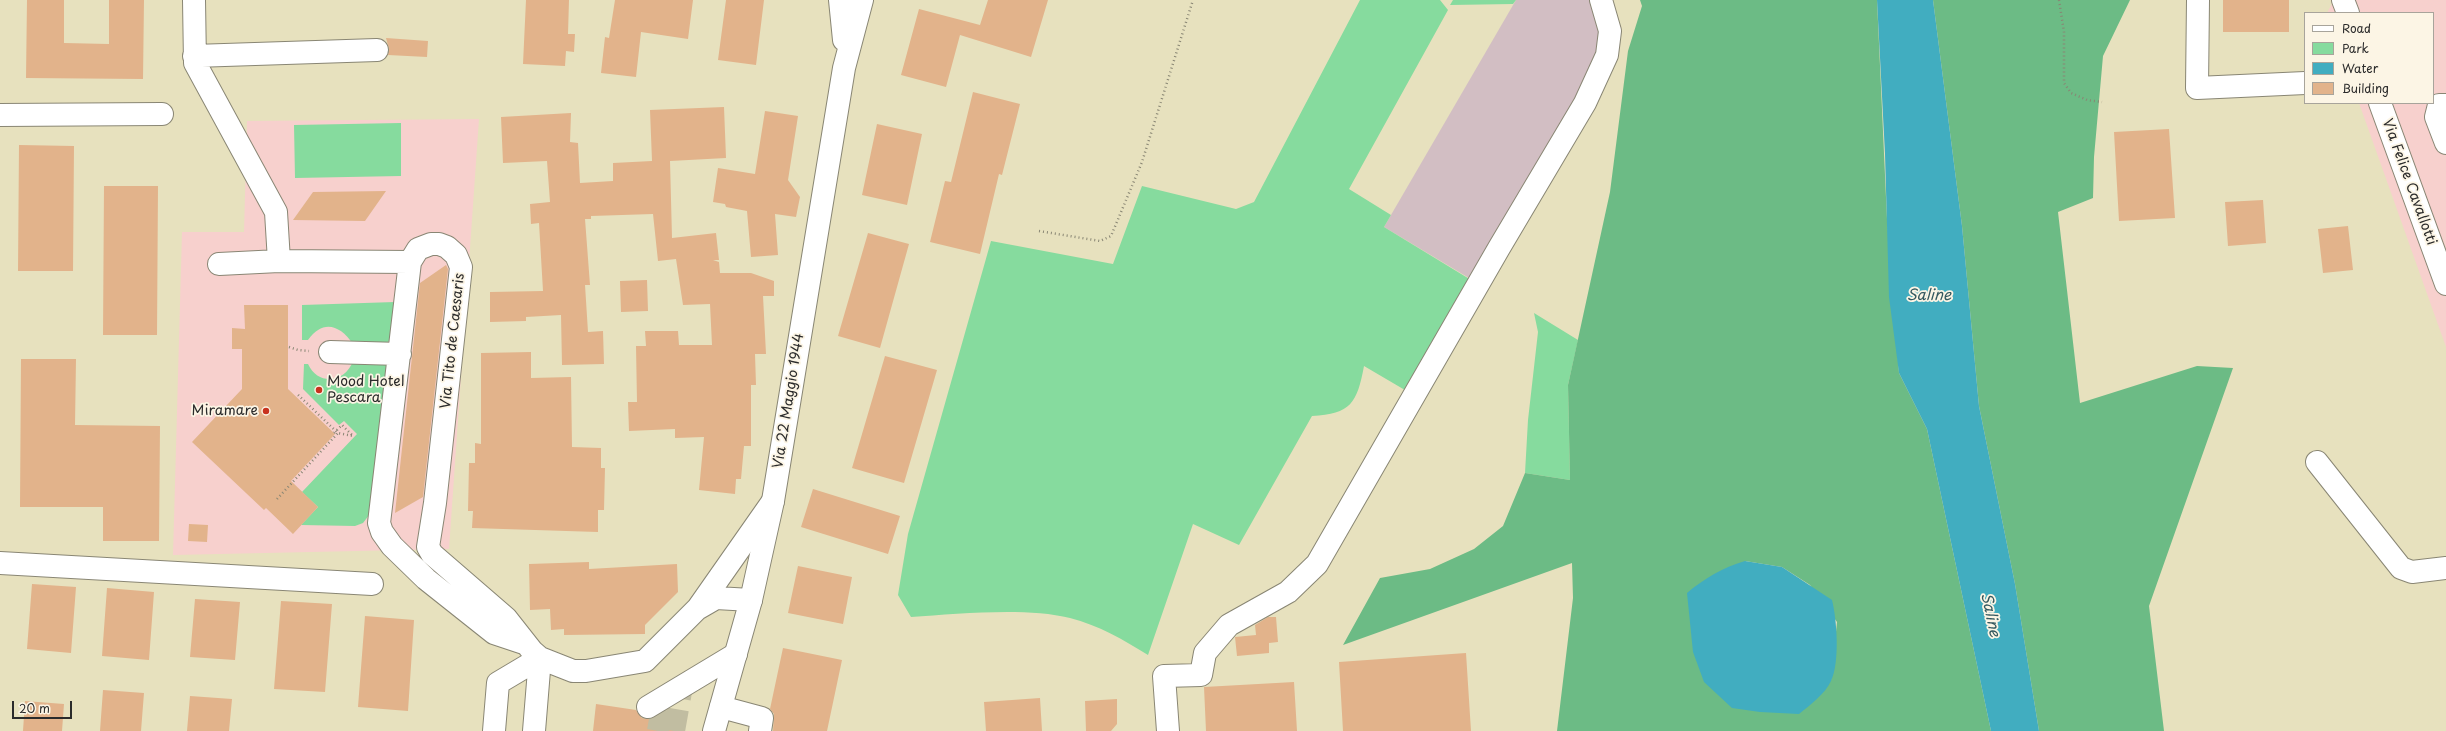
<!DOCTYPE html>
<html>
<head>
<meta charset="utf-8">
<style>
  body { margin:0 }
  #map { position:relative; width:2446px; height:731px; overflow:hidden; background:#e7e1be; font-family:"Playpen Sans",sans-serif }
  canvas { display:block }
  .legend { position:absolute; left:2304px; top:12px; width:130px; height:92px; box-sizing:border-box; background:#fcf5e5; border:1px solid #a8a49b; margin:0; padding:5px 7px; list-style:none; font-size:12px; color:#2b2b2b }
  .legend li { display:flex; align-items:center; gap:8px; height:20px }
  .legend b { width:20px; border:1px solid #a8a49b }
  .scale { position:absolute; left:12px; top:701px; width:60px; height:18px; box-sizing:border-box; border:2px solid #2b2b2b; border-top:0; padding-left:5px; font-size:12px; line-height:14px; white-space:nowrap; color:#2b2b2b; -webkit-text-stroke:3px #fcf5e5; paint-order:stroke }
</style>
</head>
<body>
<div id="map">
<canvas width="2446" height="731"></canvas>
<ul class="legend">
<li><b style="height:5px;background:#fff"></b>Road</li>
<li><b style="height:11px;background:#86db9e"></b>Park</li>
<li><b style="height:11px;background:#41adc0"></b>Water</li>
<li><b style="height:11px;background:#e2b38b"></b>Building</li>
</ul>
<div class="scale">20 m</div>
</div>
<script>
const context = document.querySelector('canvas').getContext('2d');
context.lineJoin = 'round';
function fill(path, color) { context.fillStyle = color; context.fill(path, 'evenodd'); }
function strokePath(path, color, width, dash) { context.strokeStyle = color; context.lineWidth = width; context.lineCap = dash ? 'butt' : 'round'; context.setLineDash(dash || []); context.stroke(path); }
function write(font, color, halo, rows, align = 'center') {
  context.font = font + ' "Playpen Sans",sans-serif'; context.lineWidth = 3.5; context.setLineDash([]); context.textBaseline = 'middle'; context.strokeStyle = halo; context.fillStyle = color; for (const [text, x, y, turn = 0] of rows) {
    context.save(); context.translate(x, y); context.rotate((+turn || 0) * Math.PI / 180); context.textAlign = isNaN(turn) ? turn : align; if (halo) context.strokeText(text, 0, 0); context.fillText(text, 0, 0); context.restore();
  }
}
fill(new Path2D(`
  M2334 0H2446V347L2359 103H2433V13H2327Z
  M479 119 449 549 173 555 182 232H244L247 121Z`), '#f7d0cd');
fill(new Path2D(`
  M1516 0H1590L1595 3 1601 32 1594 71 1474 281 1384 227Z`), '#d2bec3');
fill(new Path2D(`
  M1360 0H1440L1448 10 1349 189 1391 215 1384 227 1471 280 1410 393 1364 366C1357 403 1351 414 1312 416L1239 545 1193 524 1148 655C1124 640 1098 625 1070 618 1025 607 958 614 911 617L898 595 908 534 991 241 1113 264 1142 186 1236 209 1254 202Z
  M1453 0H1516L1513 4 1450 5Z
  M401 123V176L295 178 294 125Z
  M395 302 392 337 386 344H353C340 325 323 319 308 340H302V305Z
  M1534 313 1578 340 1568 385 1570 480 1525 473 1528 420 1538 332Z
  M353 361 387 362 373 510 363 523 355 526 301 525 318 507 302 492 357 434 344 421 339 425 303 389 304 364H308C318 386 345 383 353 361Z`), '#86db9e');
fill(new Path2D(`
  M1640 0H1877L1887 219 1899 373 1927 429 1991 731H1557L1573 598 1572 563 1343 645 1380 578 1430 569 1474 549 1503 526 1525 473 1570 480 1568 385 1610 192 1628 51 1642 6ZM1745 561 1782 567 1810 585 1837 622 1831 680Z
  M1933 0H2130L2103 56 2094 157 2093 198 2058 212 2080 403 2197 366 2233 368 2149 606 2164 731H2039L2015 584 1979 406 1962 226Z`), '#6cbb85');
fill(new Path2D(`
  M1877 0H1933L1962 226 1979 406 2015 584 2039 731H1991L1927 429 1899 373 1889 297 1885 154Z
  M1745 561 1782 567 1832 600C1837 620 1840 662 1831 681 1825 694 1810 705 1799 714L1760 712 1732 708 1704 682 1693 652 1687 593C1705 578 1722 568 1745 561Z`), '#41adc0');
fill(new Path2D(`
  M27 0H64V43L109 44V0H144L143 79 26 78Z
  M526 0H569L568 34H575L574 52 566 51 565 66 523 64Z
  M615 0H693L688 39 641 32 636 77 601 73 605 37 609 38Z
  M726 0H764L756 65 718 60Z
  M988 0H1048L1031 57 960 35 946 87 901 75 919 9 980 25Z
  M2223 0H2289V32H2223Z
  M386 38 428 41 427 57 388 55 389 49Z
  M973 92 1020 104 1002 175 999 174 980 254 930 242 945 181 951 182Z
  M724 107 726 158 670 161 672 238 716 233 719 260H713L719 262 720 273H751L774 281V296H763L766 354H755L756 385H751V446H744L741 479H736L735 494 699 490 704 437 675 438V429L629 431 628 402H637L636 346H646L645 331H678L679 345H712L710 304 683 305 676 259 658 261 653 214 591 216V219H585L590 285H585L588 332 603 331 604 364 562 365 561 315 526 317V321L490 322V292L543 291 539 223 531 224 530 204 550 202 547 161 503 163 501 117 571 113 570 142 578 143 580 183 613 181V163L652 161 650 110Z
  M765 111 798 116 788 180 800 197 796 217 775 214 778 255 751 257 747 211 726 207 725 204 713 202 718 168 755 174Z
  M877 124 922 134 907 205 862 195Z
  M2169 129 2175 218 2119 221 2114 132Z
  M19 145 74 146 73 271H18Z
  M104 186H158L157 335H103Z
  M386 191 365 221 293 220 313 192Z
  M2263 200 2266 243 2228 246 2225 202Z
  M2348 226 2353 270 2323 273 2318 229Z
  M868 233 909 244 880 348 838 336Z
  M446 265 448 269 423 497 395 513 420 283Z
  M647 280 648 311 621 312 620 281Z
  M244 305H288V389L335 434 291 481 318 507 293 534 266 508 264 510 192 442 242 389V349H232V328L245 329Z
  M531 352V378L571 377 572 447 601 448V468H605L604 510H598V532L472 528 473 511H468L469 463H475V443L481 444V353Z
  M885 356 937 370 904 483 852 468Z
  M21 359H76L75 425 160 426 159 541H103V507H20Z
  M813 489 900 516 888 554 801 527Z
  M189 524 208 525 207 542 188 541Z
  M589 562V569L677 564 678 592 645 625V634L564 635V629L551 630 550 609 530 610 529 564Z
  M798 566 852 577 843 624 788 613Z
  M32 584 76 587 71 653 27 649Z
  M107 588 154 592 149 660 102 656Z
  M195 599 240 602 235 660 190 657Z
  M281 601 332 604 325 692 274 689Z
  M365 616 414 620 408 711 358 707Z
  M1268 617H1276L1278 642 1269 643V653L1237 656 1235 637 1256 635 1255 625Z
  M783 648 842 660 827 731H773L774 714 770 709Z
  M1466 653 1471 731H1343L1339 662Z
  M1294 682 1297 731H1206L1204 687Z
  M103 690 144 693 141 731H100Z
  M190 696 232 699 229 731H187Z
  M1040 698 1042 731H986L984 702Z
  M1117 699V724L1111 731H1086L1085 701Z
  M25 701 64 704 62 731H23Z
  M596 704 636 710 642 718 648 719 662 713 683 717 681 731H593Z`), '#e2b38b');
strokePath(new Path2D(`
  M658 731 664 697
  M674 731 682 686`), '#c1bda1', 22, [22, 11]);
const minor = new Path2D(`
  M194 0 195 63 276 212 279 261
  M2198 0 2197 88 2305 83
  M194 56 377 50
  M2446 105H2439L2436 117 2446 143
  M0 115 162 114
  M219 264 279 261 410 262
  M330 352 400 354
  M2317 462 2401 568 2412 572 2446 568
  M0 563 372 584
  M698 608 773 501
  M524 643 494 633 426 579 392 546 382 532 379 523 410 262 418 249 431 244H439L447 247 456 255 461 267 435 503 428 547 432 554 506 618 532 651 540 658 573 671H586L645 661 697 609 716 598 751 600
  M648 707 736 654
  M721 707 762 718 760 731
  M494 731 498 683 540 658
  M534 731 540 658
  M1168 731 1164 676 1201 675 1205 653 1229 625 1288 592 1317 564 1499 248 1585 103 1607 55 1610 31 1601 0`);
const major = new Path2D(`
  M840 0 844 40
  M2343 0 2348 13
  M2380 103 2446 284
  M714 731 751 600 773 501 844 68 862 0`);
strokePath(minor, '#898674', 24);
strokePath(major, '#898674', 24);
strokePath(new Path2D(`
  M2059 0 2064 32V83L2071 93 2087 100 2102 102
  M1039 231 1100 241 1111 236 1142 162 1193 0
  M289 347 298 350 309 351
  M277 499 338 433 296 393`), '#898674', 2.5, [1, 3]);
strokePath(minor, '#fff', 22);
strokePath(major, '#fff', 22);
strokePath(new Path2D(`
  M334 433 342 425 353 436 338 433`), '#898674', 2.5, [1, 3]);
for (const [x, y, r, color] of [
  [319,390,4,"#c8321e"],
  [266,411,4,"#c8321e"]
]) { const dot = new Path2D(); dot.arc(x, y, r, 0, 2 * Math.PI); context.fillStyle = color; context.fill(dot); strokePath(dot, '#fcf5e5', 1.5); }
write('14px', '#2b2b2b', '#fcf5e5', [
  ["Via Felice Cavallotti",2409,182,70],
  ["Via Tito de Caesaris",453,341,-84],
  ["Via 22 Maggio 1944",789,401,-81]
]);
write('14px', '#2b2b2b', '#fcf5e5', [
  ["Mood Hotel",327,382],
  ["Pescara",327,398],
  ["Miramare",258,411,"right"]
], 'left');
write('italic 15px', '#33585f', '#fcf5e5', [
  ["Saline",1929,296],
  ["Saline",1990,615,78]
]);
</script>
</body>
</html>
